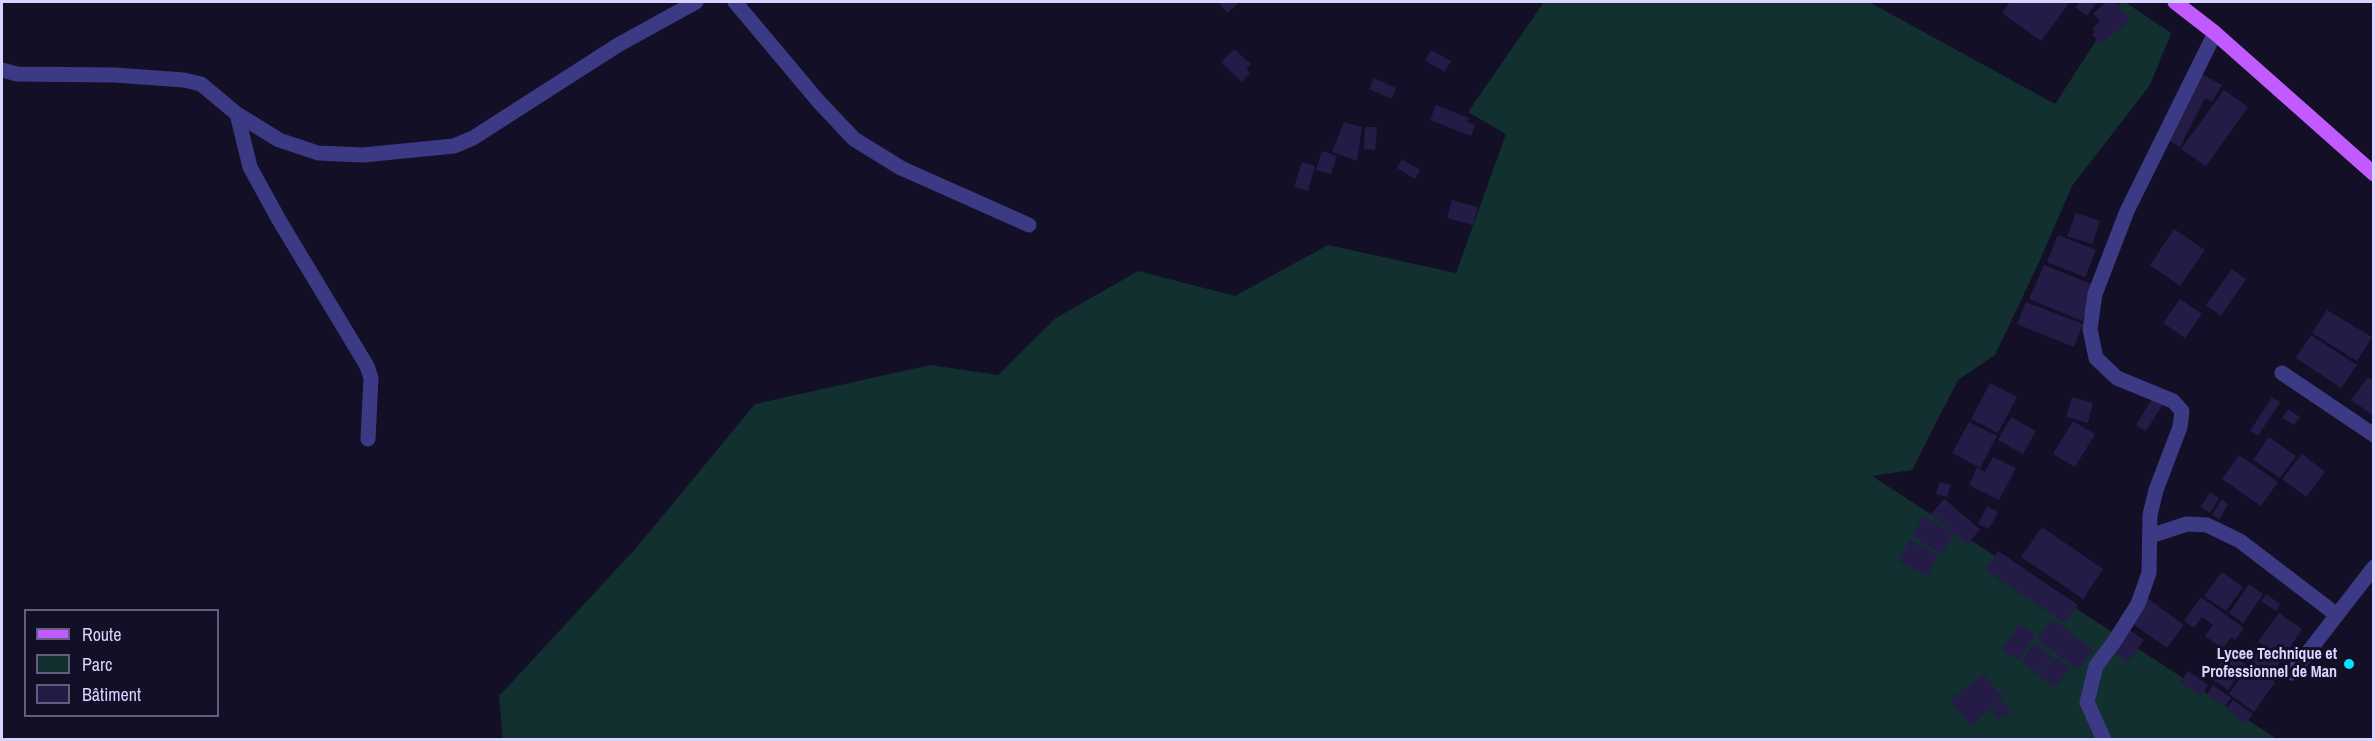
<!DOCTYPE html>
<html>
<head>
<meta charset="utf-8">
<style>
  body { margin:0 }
  #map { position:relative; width:2375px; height:741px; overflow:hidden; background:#130f26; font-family:"Archivo Narrow",sans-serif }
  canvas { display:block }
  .frame { position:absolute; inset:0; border:3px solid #d9d4ff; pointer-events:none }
  .legend { position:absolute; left:24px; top:609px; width:195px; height:108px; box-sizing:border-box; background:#130f26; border:2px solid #625e7d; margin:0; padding:8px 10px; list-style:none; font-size:18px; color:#d9d4ff }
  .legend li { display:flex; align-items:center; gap:12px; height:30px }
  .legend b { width:30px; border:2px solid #625e7d }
</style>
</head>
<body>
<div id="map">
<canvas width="2375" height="741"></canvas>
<div class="frame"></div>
<ul class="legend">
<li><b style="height:8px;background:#c25bff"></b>Route</li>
<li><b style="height:16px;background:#12302f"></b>Parc</li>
<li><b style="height:16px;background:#241b47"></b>Bâtiment</li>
</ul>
</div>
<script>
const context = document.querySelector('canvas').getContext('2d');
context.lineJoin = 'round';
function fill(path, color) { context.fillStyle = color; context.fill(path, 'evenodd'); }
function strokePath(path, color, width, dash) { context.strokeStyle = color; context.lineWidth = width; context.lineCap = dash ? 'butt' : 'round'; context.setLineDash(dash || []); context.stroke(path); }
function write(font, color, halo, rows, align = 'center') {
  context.font = font + ' "Archivo Narrow",sans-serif'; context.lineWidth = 6; context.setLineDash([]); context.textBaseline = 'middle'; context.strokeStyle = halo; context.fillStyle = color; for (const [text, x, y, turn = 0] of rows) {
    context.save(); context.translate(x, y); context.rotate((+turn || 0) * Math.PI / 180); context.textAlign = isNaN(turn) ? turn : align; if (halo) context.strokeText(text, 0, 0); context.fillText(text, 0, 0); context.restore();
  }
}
fill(new Path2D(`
  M1544 2H1869L2055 104 2121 2H2125L2171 33 2150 85 2072 186 2040 260 1995 355 1958 380 1912 470 1872 476 2274 737 2272 739 503 740 499 696 637 547 755 404 930 365 998 375 1056 318 1138 271 1235 296 1328 245 1456 273 1506 134 1468 112Z`), '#12302f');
fill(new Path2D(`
  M1218 2H1237L1238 4 1227 13Z
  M2010 2H2070L2041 41 2002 13Z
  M2079 2H2097L2087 16 2075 7Z
  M2107 2H2115L2130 20 2101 44 2092 34 2095 32 2092 29 2100 22 2093 13Z
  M1234 49 1251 64 1246 69 1250 73 1242 82 1221 62Z
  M1431 50 1451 61 1445 72 1425 61Z
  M2200 73 2222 85 2212 102 2205 98 2180 147 2165 139Z
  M1374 78 1396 88 1391 99 1369 89Z
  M2224 90 2248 107 2206 166 2181 149Z
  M1436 105 1469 118 1467 122 1475 125 1471 136 1430 120Z
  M1344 122 1362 127 1357 161 1332 152Z
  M1365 127H1377L1375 150 1364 149Z
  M1322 151 1337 156 1331 174 1316 170Z
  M1402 159 1420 170 1415 179 1397 168Z
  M1302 162 1315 166 1308 191 1294 187Z
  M1452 200 1478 207 1473 225 1447 218Z
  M2076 213 2100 221 2092 244 2067 236Z
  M2174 229 2205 250 2180 286 2150 265Z
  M2058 235 2096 250 2085 277 2047 262Z
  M2044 265 2096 286 2082 321 2029 299Z
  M2232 269 2246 279 2221 316 2206 305Z
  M2180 299 2202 314 2185 338 2163 323Z
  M2026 302 2083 324 2074 347 2017 324Z
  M2327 310 2372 337 2357 361 2312 333Z
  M2311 335 2357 365 2341 388 2296 358Z
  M2368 377 2374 381V416L2351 400Z
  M1990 383 2017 397 1998 433 1971 419Z
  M2072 397 2093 403 2088 423 2066 417Z
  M2153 397 2163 404 2146 431 2136 425Z
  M2272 397 2280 402 2258 436 2250 431Z
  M2288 409 2300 417 2294 425 2282 418Z
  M2011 417 2036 431 2023 454 1998 440Z
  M2073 421 2095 434 2075 467 2053 454Z
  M1969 422 1997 436 1980 468 1952 453Z
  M2269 437 2296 456 2280 478 2253 460Z
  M2302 454 2325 472 2306 497 2282 479Z
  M2239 455 2278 482 2261 506 2222 479Z
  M1993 457 2016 468 1999 500 1969 485 1977 468 1985 472Z
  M1940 482 1951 485 1947 497 1936 494Z
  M2210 492 2219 498 2210 513 2201 507Z
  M1944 499 1980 529 1968 544 1931 514Z
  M2222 499 2228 504 2219 520 2212 515Z
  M1987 506 1998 512 1989 529 1978 524Z
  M1924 516 1954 534 1942 554 1912 536Z
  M2042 527 2103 569 2083 599 2021 557Z
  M1910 540 1938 555 1927 576 1899 561Z
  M1998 551 2078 605 2065 623 1985 570Z
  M2222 572 2243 587 2226 611 2204 596Z
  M2249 584 2263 594 2243 623 2229 613Z
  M2266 594 2280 604 2276 611 2261 601Z
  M2201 597 2244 628 2235 640 2231 637 2223 649 2205 636 2213 625 2202 617 2194 628 2184 621Z
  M2147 598 2184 625 2167 648 2130 622Z
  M2279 613 2302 629 2282 659 2258 642Z
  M2052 619 2093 650 2078 670 2037 639Z
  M2020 624 2036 635 2018 661 2002 649Z
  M2123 625 2144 640 2128 662 2107 648Z
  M2035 643 2052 657 2038 675 2021 661Z
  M2256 644 2281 661 2269 677 2245 660Z
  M2228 652 2246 665 2228 690 2210 678Z
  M2055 657 2070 669 2054 688 2039 676Z
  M2249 665 2275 682 2254 712 2229 694Z
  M2188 671 2208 685 2201 696 2180 682Z
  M1983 674 2004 699 1970 726 1950 700Z
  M2213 685 2231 698 2225 706 2207 694Z
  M2233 700 2253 714 2246 724 2226 709Z
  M2004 702 2011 712 1998 720 1992 710Z`), '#241b47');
strokePath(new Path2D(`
  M735 2 819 102 854 139 901 168 1029 225
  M2 70 17 74 115 75 184 80 201 84 237 114 279 140 318 153 363 155 454 146 473 138 618 45 696 2
  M237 114 250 167 279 220 367 366 371 378 368 439
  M2282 373 2374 435
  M2150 536 2187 524 2207 525 2240 541 2337 615
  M2292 673 2374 567
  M2104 740 2087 702 2096 666 2114 642 2138 604 2149 573 2150 515 2156 490 2180 427 2182 411 2173 401 2117 378 2096 358 2090 329 2095 294 2127 211 2215 33`), '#3d3a85', 15);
strokePath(new Path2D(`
  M2175 2 2215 33 2374 174`), '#c25bff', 15);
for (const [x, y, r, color] of [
  [2349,664,6,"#00e5ff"]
]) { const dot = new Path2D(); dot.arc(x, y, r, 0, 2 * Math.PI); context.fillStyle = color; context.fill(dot); strokePath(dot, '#130f26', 2); }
write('bold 16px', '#d9d4ff', '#130f26', [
  ["Lycee Technique et",2337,655],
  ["Professionnel de Man",2337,673]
], 'right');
</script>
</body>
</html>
